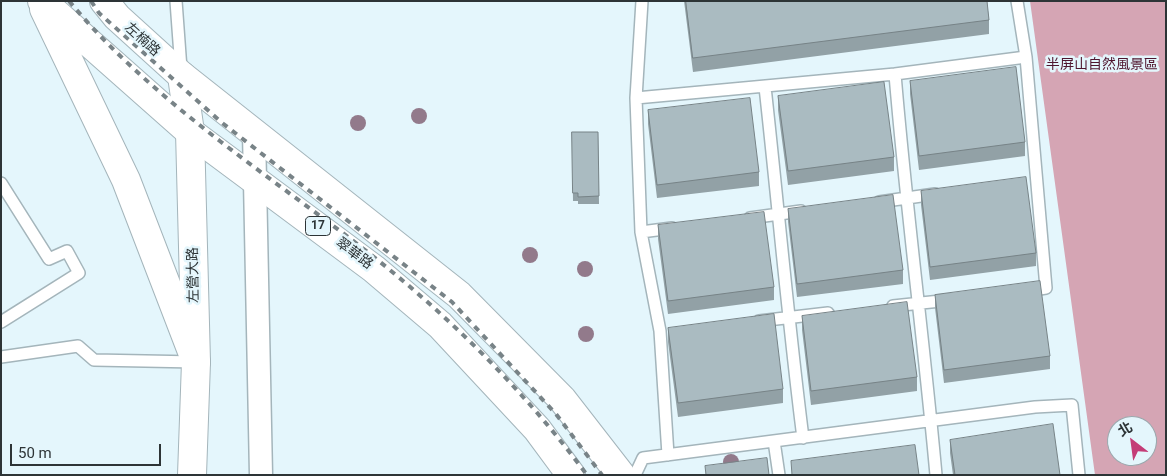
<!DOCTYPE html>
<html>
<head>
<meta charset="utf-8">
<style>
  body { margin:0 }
  #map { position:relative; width:1167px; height:476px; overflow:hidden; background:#e4f6fc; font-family:Roboto,"Noto Sans TC",sans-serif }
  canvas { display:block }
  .frame { position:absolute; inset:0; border:2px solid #2d3436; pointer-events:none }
  .north { position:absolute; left:1107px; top:416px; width:50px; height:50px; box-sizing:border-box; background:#e4f6fc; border:1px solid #9ba8ad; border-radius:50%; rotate:330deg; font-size:14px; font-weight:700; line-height:20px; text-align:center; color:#2d3436 }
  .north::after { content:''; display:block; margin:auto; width:18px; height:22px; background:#c43c77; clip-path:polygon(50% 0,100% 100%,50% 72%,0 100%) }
  .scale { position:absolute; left:10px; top:444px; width:151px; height:22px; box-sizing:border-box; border:2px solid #2d3436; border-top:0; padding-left:6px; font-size:15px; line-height:18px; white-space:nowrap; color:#2d3436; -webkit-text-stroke:4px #e4f6fc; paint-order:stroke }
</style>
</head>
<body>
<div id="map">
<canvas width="1167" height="476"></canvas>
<div class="frame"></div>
<div class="north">北</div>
<div class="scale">50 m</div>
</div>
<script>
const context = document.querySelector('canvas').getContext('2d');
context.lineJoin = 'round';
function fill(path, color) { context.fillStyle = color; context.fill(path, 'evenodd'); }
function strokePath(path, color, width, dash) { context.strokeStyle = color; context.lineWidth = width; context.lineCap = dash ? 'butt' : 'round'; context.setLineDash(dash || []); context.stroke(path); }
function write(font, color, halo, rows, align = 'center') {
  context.font = font + ' Roboto,"Noto Sans TC",sans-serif'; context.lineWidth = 5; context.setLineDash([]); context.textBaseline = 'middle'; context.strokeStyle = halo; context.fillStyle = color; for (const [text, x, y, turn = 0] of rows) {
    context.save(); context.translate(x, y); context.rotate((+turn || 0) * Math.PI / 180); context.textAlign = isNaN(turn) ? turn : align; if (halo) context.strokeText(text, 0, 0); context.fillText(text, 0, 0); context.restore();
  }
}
fill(new Path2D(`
  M1030 1H1166V475H1095ZM1117 426H1147V456H1117Z`), '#d5a5b4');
const service = new Path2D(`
  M176 1 181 69
  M1017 1 1026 57 1046 288 1027 291
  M895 74 1026 57
  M765 87C778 204 788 321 803 438
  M636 98 642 1
  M1 183 49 259 67 251 79 273 1 322
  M879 202 935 194
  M750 218 801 211
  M641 232 672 228
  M893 306 950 300
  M759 321 828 313
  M1 357 78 346 94 360 196 362
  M774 441 779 475
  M668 455 660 331 641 232 636 98 895 74C906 208 924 341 936 475
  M635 475 643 458 1035 407 1072 405 1079 475`);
const minor = new Path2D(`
  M254 132 261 475`);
const tertiary = new Path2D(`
  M182 76 190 132 196 362 192 475`);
const primary = new Path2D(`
  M42 1 190 132 374 269 440 325 537 429 571 475
  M104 1 117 17 182 76 459 295 562 399 621 475
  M44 9 126 180 196 362`);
strokePath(service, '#a4b5bb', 14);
strokePath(minor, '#a4b5bb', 25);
strokePath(tertiary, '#a4b5bb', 30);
strokePath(primary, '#a4b5bb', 30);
strokePath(service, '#fff', 11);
strokePath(minor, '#fff', 22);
strokePath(tertiary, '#fff', 28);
strokePath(primary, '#fff', 28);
strokePath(new Path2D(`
  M69 1C148 96 255 166 352 240 440 307 521 386 587 475
  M91 1 99 13 221 122 452 302 556 414 602 475`), '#788387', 4, [6, 6]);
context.fillStyle = '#927a8b';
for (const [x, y] of [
  [419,116],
  [358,123],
  [530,255],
  [585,269],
  [586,334],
  [731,462]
]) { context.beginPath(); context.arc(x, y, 8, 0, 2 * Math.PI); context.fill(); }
fill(new Path2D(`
  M684 1H987L989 20V34L693 72Z
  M910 81 1025 142V156L919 170 910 94Z
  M778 96 894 157V171L788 185 778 110Z
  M648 110 759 172V186L657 198 648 124Z
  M572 132H598L599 204H578V201H573Z
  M921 191 1036 253V266L930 280 921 205Z
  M788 209 903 270V284L797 297 788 222Z
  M658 225 774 287V300L668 314 658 239Z
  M935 295 1050 356V369L944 383 935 308Z
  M802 316 917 377V391L811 405 802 330Z
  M668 328 783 389V403L678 417 668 342Z
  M950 440 1060 475H953L950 453Z`), '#92a1a6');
const building = new Path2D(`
  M686 1H987L989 20 693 58Z
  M1016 67 1025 142 919 156 910 81Z
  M884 82 894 157 788 171 778 96Z
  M750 98 759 172 657 185 648 110Z
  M572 132H598L599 196 578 197V193H573Z
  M1026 177 1036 253 930 267 921 191Z
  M893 195 903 270 797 284 788 209Z
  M764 212 774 287 668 301 658 225Z
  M1040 281 1050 356 944 370 935 295Z
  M907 302 917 377 811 391 802 316Z
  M774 314 783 389 678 403 668 328Z
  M1053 424 1060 475H955L950 440Z
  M915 445 919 475H792L791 461Z
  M767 458 769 475H706L705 466Z`);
fill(building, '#aabbc1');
strokePath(building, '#778387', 1);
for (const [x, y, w] of [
  [318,226,25]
]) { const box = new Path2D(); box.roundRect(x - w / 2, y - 9.5, w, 19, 4); context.fillStyle = '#e4f6fc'; context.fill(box); strokePath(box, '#2d3436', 1); }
write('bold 12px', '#2d3436', null, [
  ["17",318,226]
]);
write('14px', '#2d3436', '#e4f6fc', [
  ["左楠路",142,40,42],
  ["翠華路",354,254,37],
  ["左營大路",194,275,-91]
]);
write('14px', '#4f152e', '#e4f6fc', [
  ["半屏山自然風景區",1102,65]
]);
</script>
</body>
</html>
